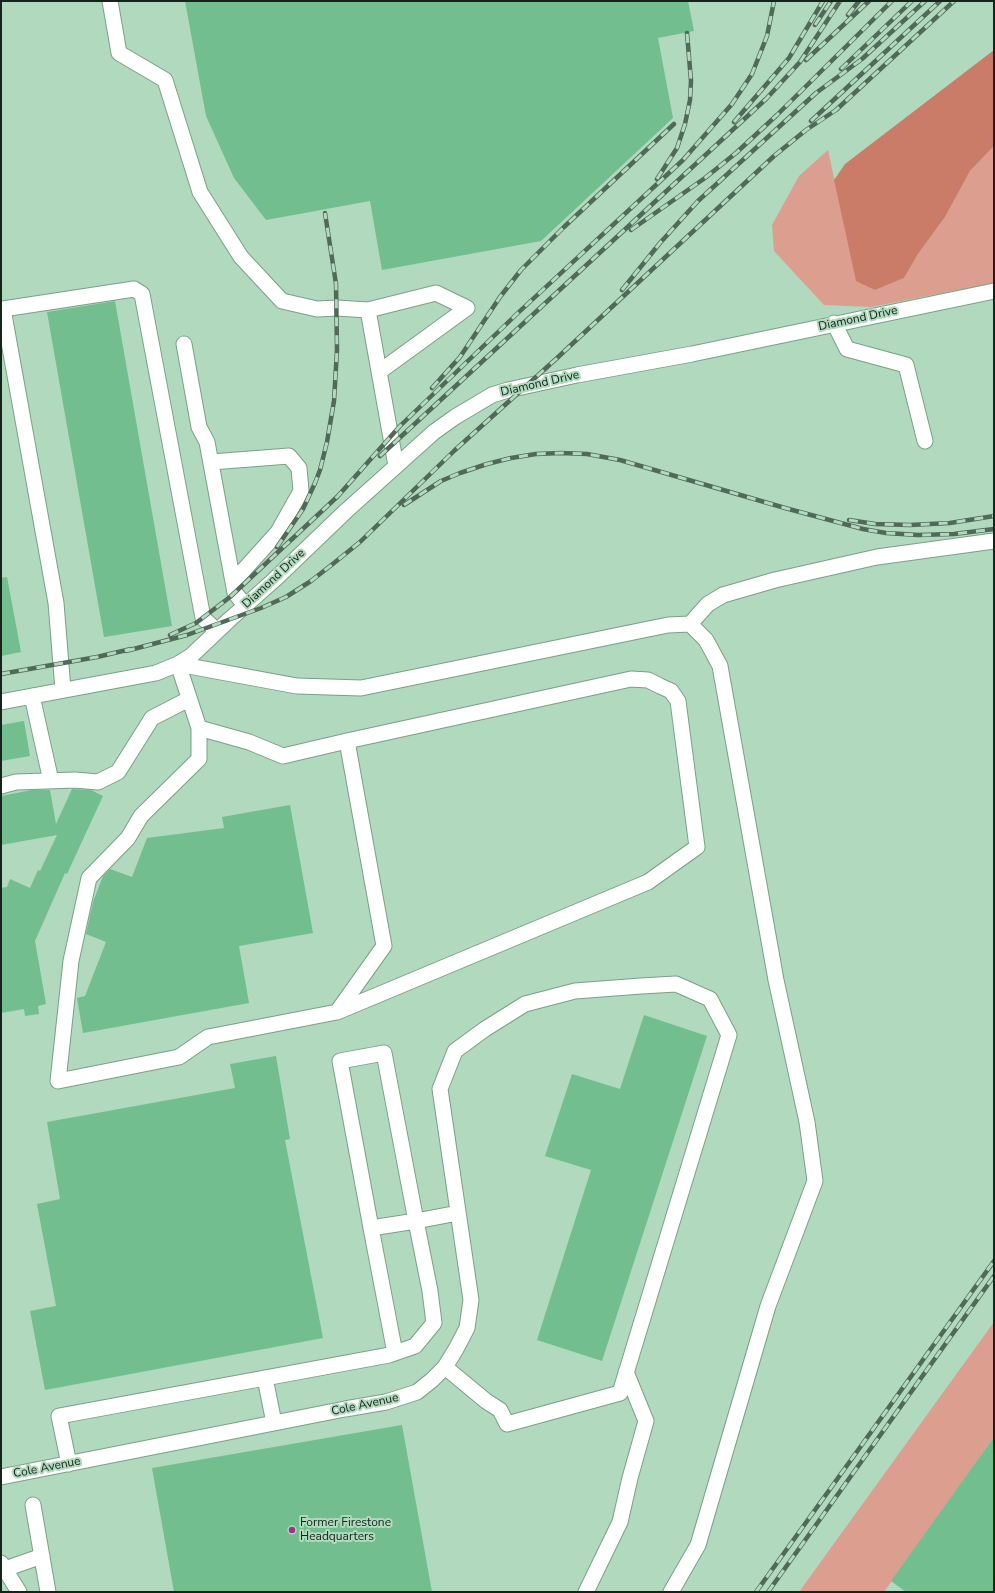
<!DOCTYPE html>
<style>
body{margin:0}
#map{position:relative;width:995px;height:1593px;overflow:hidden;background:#b0d9bd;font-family:"Nunito Sans",sans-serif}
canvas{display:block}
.frame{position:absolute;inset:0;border:2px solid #14241a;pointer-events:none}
</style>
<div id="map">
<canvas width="995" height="1593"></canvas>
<div class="frame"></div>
</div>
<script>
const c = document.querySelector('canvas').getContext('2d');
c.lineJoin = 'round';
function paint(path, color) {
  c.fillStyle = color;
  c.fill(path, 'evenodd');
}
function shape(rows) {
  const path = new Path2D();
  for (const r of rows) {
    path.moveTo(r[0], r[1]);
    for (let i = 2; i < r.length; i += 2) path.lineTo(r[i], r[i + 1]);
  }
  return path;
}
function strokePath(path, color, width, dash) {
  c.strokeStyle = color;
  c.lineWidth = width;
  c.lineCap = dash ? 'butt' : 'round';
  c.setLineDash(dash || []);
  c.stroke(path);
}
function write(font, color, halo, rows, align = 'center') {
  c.font = font + ' "Nunito Sans",sans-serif';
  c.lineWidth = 4;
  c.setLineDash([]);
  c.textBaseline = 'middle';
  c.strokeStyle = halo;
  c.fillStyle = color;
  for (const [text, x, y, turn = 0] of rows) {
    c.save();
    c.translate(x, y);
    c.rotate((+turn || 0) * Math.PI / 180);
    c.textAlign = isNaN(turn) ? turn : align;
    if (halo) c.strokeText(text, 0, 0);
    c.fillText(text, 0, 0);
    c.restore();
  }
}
const green = shape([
 [994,146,994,283,871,307,824,305,774,251,772,225,799,176,828,150,856,280,875,290,904,278,918,254,945,217,970,171],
 [994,1322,994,1437,884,1592,799,1592]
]);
const forest = shape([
 [994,50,994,146,970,171,945,217,918,254,904,278,875,290,856,281,834,180,845,164]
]);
const building = shape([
 [185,1,688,1,694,31,658,38,673,118,541,241,382,270,370,201,266,220,234,178,206,116],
 [115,301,172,626,104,637,47,312],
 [7,577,21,652,1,656,1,578],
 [24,721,30,756,1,761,1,725],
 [72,789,91,790,103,796,67,874,65,873,35,941,46,1004,38,1006,39,1014,25,1016,24,1009,1,1013,1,888,7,887,10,879,30,888,38,870,40,871,57,835,1,845,1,796,32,790,50,790,56,824],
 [290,805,313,933,239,946,249,1003,83,1033,77,998,85,996,106,942,86,934,93,902,103,876,110,869,132,877,147,838,224,828,222,817],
 [644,1015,707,1036,602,1361,537,1340,591,1170,545,1156,572,1074,620,1089],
 [276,1056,290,1139,285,1140,323,1338,45,1390,30,1311,56,1306,37,1204,60,1199,47,1122,235,1088,230,1064],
 [402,1425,432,1592,174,1592,152,1468],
 [994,1437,994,1592,906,1592,891,1581]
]);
const minor = shape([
 [110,1,119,53,165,80,200,192,241,257,282,301,317,309,337,308,368,310,396,466],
 [1,309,3,309,56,603,63,690],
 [3,309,134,289,142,294,203,618,217,631],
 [368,310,436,293,467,308,379,372],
 [834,323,847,349,906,365,925,441],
 [184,344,199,427,207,442,235,593,245,605],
 [211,462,289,456,299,468,301,491,278,532,233,582],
 [690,624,708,604,723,595,775,580,877,557,994,541],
 [631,679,648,680,660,686,671,691,678,701,697,847,648,882,337,1012,208,1037,179,1057,58,1081,71,961,89,878,128,838,141,816,199,759,199,728,249,742,283,756,347,741,631,679],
 [32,696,51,781],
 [1,702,156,673,178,664,191,656,229,620,273,581,346,511,434,432,455,417,492,395,508,390,577,375,692,354,994,291],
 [199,728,178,664,297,686,361,688,668,625,690,624,706,640,720,666,776,980,807,1122,815,1181,768,1306,698,1545,671,1592],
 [1,786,16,782,75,780,98,782,118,772,152,718,189,699],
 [337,1012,384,946,347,741],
 [371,1228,340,1061,384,1053,416,1221,371,1228,395,1353],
 [265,1378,274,1423],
 [69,1464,59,1416,389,1355,415,1346,434,1323,430,1291,416,1221,458,1213],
 [1,1477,345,1409,386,1402,417,1392,432,1380,445,1367,456,1349,467,1328,471,1300,440,1089,455,1051,485,1029,525,1004,575,991,641,986,676,984,710,999,729,1035,620,1393,507,1424,500,1410,486,1401,445,1367],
 [33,1505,48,1592],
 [1,1563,19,1592],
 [5,1569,42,1556],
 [586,1592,620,1522,630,1478,646,1421,626,1372]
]);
const rail = shape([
 [848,15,859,1],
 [815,25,831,1],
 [806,60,869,1],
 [841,69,912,1],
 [811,121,940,1],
 [734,122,789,58,823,1],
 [657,179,677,148,685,124,690,100,691,81,687,33],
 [631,230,705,178,736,153,777,115,892,1],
 [622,290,660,243,698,201,816,93,862,59,925,1],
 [432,388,460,357,500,297,521,270,564,227,674,124],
 [380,456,766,99,800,62,840,1],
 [404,505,441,481,460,473,487,464,511,458,536,454,561,453,587,454,620,460,785,508,863,529,886,533,918,535,954,534,994,529],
 [849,520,875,524,910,525,950,523,994,516],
 [277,547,303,509,315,483,320,470,327,442,334,401,337,350,336,284,325,213],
 [170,635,196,623,230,597,338,496,400,426,520,311,683,160,732,104,752,74,767,36,774,1],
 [126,651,187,635,261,608,286,597,311,581,334,563,360,542,455,450,556,359,774,156,806,130,836,110,954,1],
 [1,674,97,657,131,649],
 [756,1592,994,1261],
 [768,1592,994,1276]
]);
const markers = [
 [292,1530,4,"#a0308e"]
];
const streetNames = [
 ["Diamond Drive",858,319,-12],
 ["Diamond Drive",540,384,-13],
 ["Diamond Drive",274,579,-43],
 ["Cole Avenue",365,1405,-12],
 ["Cole Avenue",47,1468,-11]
];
const poiNames = [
 ["Former Firestone",300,1523],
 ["Headquarters",300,1537]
];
paint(green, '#dc9e8e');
paint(forest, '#cb7c68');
paint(building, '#72be8e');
strokePath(minor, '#7aa187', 17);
strokePath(minor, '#fff', 15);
strokePath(rail, '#506958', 4.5);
strokePath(rail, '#b0d9bd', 3, [9]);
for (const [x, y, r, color] of markers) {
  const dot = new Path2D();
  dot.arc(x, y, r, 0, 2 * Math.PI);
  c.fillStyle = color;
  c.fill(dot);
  strokePath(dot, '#b0d9bd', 1.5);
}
write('12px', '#14241a', '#b0d9bd', streetNames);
write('12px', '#14241a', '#b0d9bd', poiNames, 'left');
</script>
